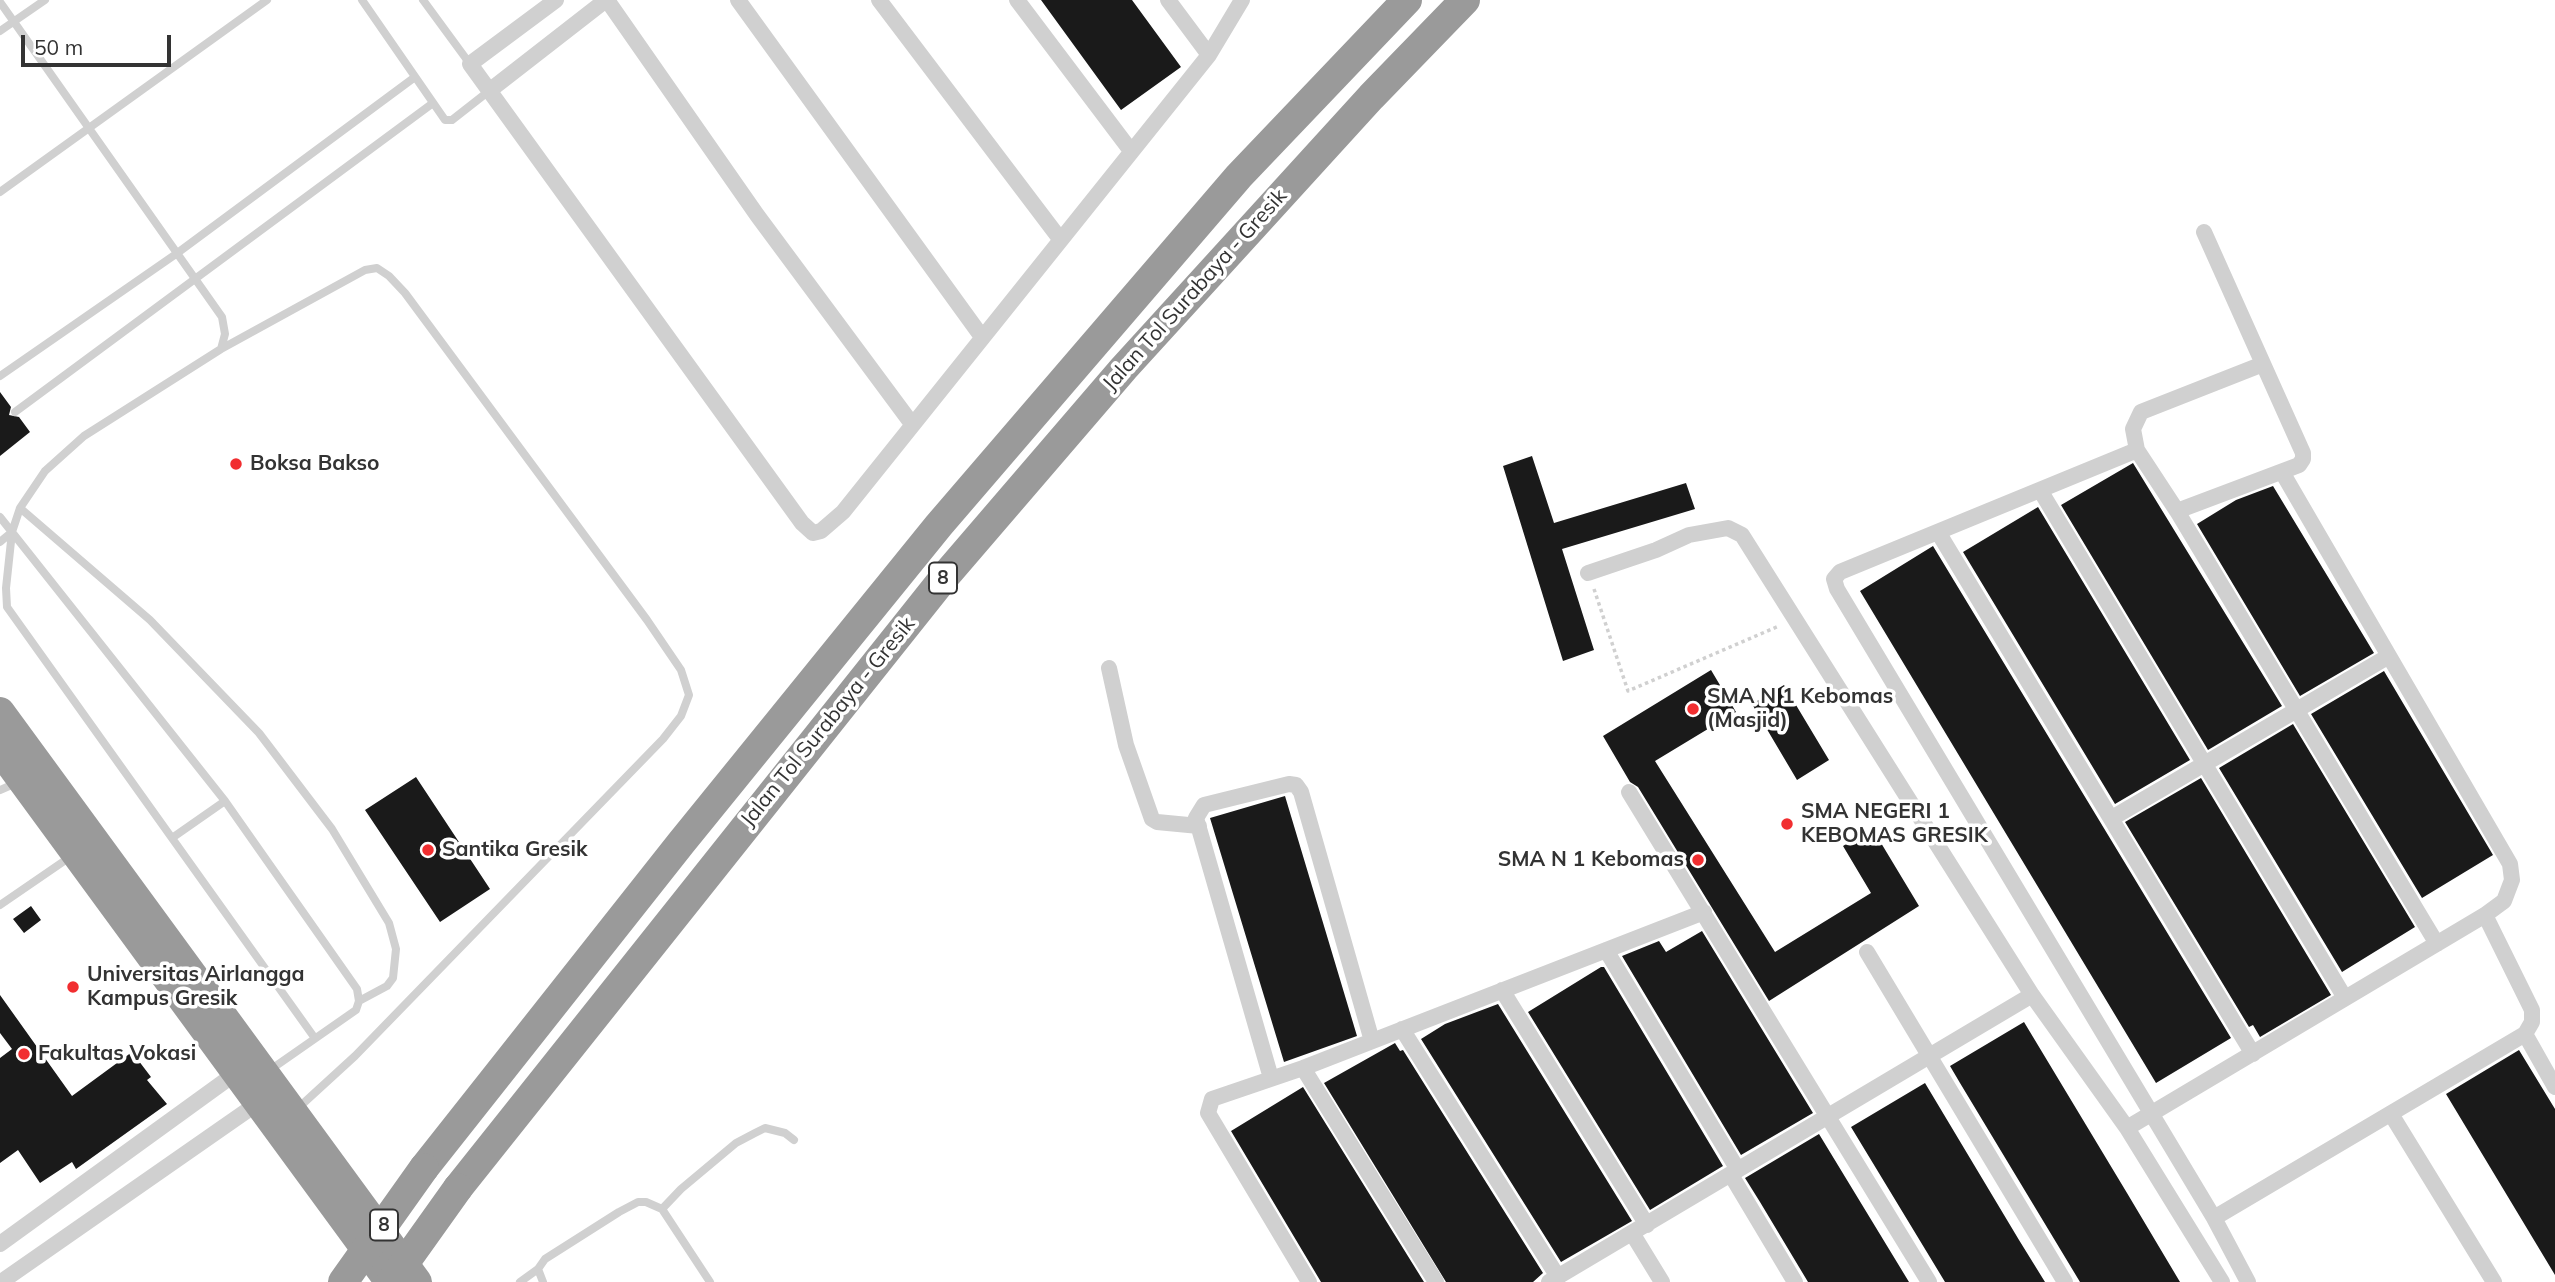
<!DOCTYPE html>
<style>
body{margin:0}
#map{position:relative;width:2555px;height:1282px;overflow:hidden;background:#fff;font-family:Mulish,sans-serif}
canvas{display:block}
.scale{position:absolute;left:21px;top:35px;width:150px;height:32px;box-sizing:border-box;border:4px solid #333;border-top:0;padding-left:9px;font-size:21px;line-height:24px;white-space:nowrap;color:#333;-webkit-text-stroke:5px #fff;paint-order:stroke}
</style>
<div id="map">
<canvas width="2555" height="1282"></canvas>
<div class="scale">50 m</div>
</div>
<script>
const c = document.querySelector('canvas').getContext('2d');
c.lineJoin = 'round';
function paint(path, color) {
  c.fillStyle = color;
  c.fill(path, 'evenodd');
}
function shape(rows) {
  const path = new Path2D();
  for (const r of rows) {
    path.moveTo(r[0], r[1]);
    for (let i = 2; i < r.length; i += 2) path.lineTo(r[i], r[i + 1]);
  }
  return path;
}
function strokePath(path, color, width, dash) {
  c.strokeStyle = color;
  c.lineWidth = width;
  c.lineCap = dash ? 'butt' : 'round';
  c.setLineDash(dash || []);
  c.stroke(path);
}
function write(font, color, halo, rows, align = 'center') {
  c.font = font + ' Mulish,sans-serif';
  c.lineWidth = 7;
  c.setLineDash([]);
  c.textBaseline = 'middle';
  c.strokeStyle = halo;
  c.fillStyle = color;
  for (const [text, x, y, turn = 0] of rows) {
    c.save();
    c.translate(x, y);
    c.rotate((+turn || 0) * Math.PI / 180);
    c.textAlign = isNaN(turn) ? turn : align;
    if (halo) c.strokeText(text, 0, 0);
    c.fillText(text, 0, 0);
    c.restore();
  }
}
const building = shape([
 [1041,0,1132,0,1181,67,1121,110],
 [0,392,11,407,9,415,19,417,30,432,0,456],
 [1532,456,1554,523,1686,483,1695,509,1562,549,1594,650,1563,661,1503,466],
 [2133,463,2282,706,2208,750,2061,505],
 [2273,486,2374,653,2300,696,2197,524,2236,500],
 [2038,507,2190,760,2115,804,1963,552],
 [1933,546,2231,1038,2156,1083,1860,591],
 [1711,670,1736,712,1655,761,1775,952,1871,893,1843,846,1872,828,1919,906,1769,1001,1638,787,1630,782,1603,736],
 [2384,671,2493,855,2422,898,2311,714],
 [1784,685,1829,760,1797,780,1752,704],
 [2293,724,2415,927,2342,972,2219,768],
 [416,777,490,889,440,922,365,810],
 [2201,778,2331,995,2260,1037,2253,1025,2249,1027,2125,822],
 [1285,796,1357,1036,1284,1062,1210,818],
 [31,906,41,920,24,933,13,919],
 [1702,931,1813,1113,1741,1155,1622,956,1659,941,1666,952],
 [1601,967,1604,967,1723,1166,1650,1210,1528,1012],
 [0,995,72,1096,132,1052,151,1077,147,1080,167,1104,76,1169,72,1162,40,1183,18,1150,0,1163,0,1058,12,1049,0,1033],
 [1498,1004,1632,1221,1561,1262,1421,1039,1445,1024],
 [2024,1022,2127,1193,2180,1282,2080,1282,1960,1083,1950,1066],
 [1395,1043,1400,1051,1403,1050,1543,1273,1533,1282,1446,1282,1324,1083],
 [2519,1050,2555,1109,2555,1275,2446,1094],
 [1925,1083,2019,1240,2045,1282,1945,1282,1851,1127],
 [1303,1087,1424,1282,1321,1282,1231,1131],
 [1819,1134,1850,1185,1909,1282,1808,1282,1760,1202,1745,1178]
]);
const path = shape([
 [1594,589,1628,691,1779,626]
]);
const lane = shape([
 [362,0,445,120,452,120,489,91],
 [423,0,470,64],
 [0,2,222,317,225,334,221,349,84,436,45,471,20,508,12,532,6,588,7,607,314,1037],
 [0,31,45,0],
 [0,192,267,0],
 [221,349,365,270,377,268,389,276,405,293,647,620,681,670,689,695,681,716,663,739,355,1056,296,1110],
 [0,376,176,254,415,77],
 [15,412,433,103],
 [20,508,150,620,259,733,332,829,389,923,396,949,393,978,387,986,359,1001],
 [0,517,225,801,357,989,359,1001,356,1010,270,1070],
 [0,542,12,532],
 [0,790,16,783],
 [172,838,225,801],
 [0,905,70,857],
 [662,1209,681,1189,736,1143,755,1133,765,1128,785,1133,794,1140],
 [520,1282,538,1269],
 [543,1282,538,1269,545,1259,619,1212,638,1202,646,1202,662,1209,710,1282]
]);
const street = shape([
 [556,0,470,64,802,523,813,533,821,531,843,512,1209,55,1242,0],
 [607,0,757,215,912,424],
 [738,0,982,337],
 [879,0,1060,239],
 [1017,0,1131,151],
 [1168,0,1209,55],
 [489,91,606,0],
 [2263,364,2141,412,2133,429,2137,450,2177,511,2437,944],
 [2137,450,1840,572,1834,579,1837,589,2214,1218,2248,1282],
 [2040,490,2345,998],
 [2177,511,2299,465,2303,459,2303,453,2204,232],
 [1938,532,2253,1054],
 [1588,573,1656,550,1689,535,1728,528,1742,535,2032,995,2127,1128,2222,1282],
 [1109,668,1126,745,1152,819,1157,822,1199,826],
 [1629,792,1929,1282],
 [2112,818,2389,656],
 [1606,950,1738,1170],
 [1867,952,2065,1282],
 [1502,990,1647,1225],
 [1402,1029,1558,1277],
 [2525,1034,2555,1087],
 [1303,1068,1436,1282],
 [1271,1078,1196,818,1204,805,1289,784,1296,785,1301,792,1372,1041],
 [2391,1114,2494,1282],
 [2127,1128,2485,915,2504,901,2512,880,2510,864,2282,472],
 [1731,1175,1795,1282],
 [2214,1218,2525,1034,2532,1022,2532,1010,2485,915],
 [1632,1233,1662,1282],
 [0,1244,236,1073],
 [1,1282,258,1103],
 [1309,1282,1208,1113,1212,1099,1303,1068,1704,912],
 [1549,1282,2032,995]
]);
const highway = shape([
 [0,712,417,1282],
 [0,750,390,1282],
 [424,1168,681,843,939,525,1239,176,1407,0],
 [458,1188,947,574,1124,368,1371,97,1465,0]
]);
const highwayBridge = shape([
 [343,1282,424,1168],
 [391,1282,458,1188]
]);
const markers = [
 [236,464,7,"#f12e30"],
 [1693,709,7,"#f12e30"],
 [1787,824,7,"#f12e30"],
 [428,850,7,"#f12e30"],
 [1698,860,7,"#f12e30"],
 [73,987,7,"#f12e30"],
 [24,1054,7,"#f12e30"]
];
const shields = [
 [943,578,28],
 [384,1225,28]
];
const shieldNames = [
 ["8",943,578],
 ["8",384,1225]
];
const streetNames = [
 ["Jalan Tol Surabaya - Gresik",1195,290,-48],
 ["Jalan Tol Surabaya - Gresik",828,722,-51]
];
const poiNames = [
 ["Boksa Bakso",250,464],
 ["SMA N 1 Kebomas",1707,697],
 ["(Masjid)",1707,721],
 ["SMA NEGERI 1",1801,812],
 ["KEBOMAS GRESIK",1801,836],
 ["Santika Gresik",442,850],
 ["SMA N 1 Kebomas",1684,860,"right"],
 ["Universitas Airlangga",87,975],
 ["Kampus Gresik",87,999],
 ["Fakultas Vokasi",38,1054]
];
paint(building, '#1a1a1a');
strokePath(path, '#d0d0d0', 3.5, [3.5, 3.5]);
strokePath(lane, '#d0d0d0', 8);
strokePath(street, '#d0d0d0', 16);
strokePath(highway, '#9a9a9a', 30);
strokePath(highwayBridge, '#9a9a9a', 30);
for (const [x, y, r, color] of markers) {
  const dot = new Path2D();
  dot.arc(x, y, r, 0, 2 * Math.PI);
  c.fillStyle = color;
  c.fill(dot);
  strokePath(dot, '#fff', 2.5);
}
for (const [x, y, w] of shields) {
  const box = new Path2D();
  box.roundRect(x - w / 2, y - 15.5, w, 31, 5);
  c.fillStyle = '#fff';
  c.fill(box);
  strokePath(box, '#333', 2);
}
write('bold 19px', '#333', null, shieldNames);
write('21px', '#333', '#fff', streetNames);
write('bold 21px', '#333', '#fff', poiNames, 'left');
</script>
